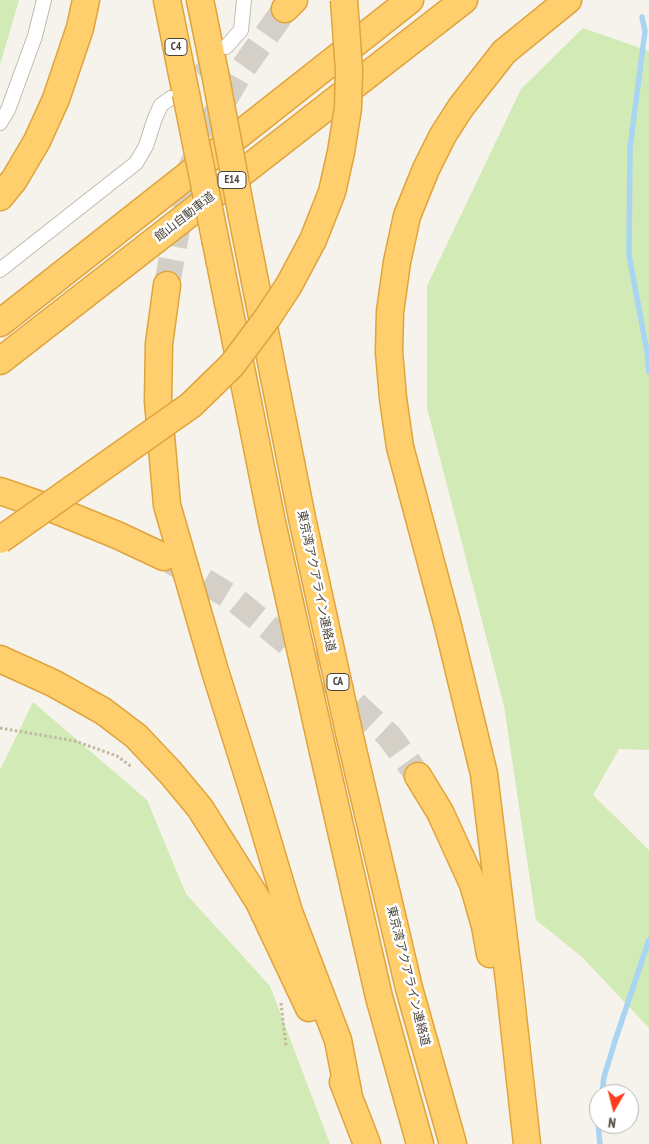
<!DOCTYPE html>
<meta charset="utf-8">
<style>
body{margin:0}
#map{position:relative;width:649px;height:1144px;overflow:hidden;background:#f6f3ec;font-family:"PT Sans Narrow",sans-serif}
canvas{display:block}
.north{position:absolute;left:589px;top:1084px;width:50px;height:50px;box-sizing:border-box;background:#fff;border:1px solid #b7b4b0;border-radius:50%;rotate:188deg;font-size:14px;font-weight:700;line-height:20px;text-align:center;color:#4b4439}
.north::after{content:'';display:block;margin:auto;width:18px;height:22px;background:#fc3f1d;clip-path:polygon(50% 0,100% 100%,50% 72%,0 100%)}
</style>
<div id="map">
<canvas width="649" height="1144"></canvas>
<div class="north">N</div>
</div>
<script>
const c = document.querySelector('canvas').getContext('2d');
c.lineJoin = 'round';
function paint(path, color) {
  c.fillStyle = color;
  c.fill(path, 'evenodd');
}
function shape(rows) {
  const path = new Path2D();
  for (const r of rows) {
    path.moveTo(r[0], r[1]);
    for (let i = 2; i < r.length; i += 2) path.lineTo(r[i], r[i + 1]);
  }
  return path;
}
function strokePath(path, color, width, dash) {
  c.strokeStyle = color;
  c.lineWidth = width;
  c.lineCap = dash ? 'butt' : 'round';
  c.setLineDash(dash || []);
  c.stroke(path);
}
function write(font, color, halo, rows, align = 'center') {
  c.font = font + ' "PT Sans Narrow","Noto Sans JP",sans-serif';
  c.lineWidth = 5;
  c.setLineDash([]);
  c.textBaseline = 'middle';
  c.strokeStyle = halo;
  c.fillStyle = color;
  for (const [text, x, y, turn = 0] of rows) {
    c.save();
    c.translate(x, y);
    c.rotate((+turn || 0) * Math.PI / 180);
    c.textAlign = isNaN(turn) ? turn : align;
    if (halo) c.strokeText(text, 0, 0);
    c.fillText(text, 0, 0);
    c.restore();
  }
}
const green = shape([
 [0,0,19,0,0,65],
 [583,28,649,51,649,750,619,749,593,795,649,850,649,1028,582,957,536,920,504,706,427,408,427,286,521,89],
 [33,702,147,800,186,894,270,986,330,1144,0,1144,0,770]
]);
const stream = shape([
 [642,17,645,31,630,148,629,255,647,352,649,372],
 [602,1094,604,1077,615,1041,649,940],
 [599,1115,598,1123,600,1144]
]);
const minorTunnel = shape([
 [182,87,214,58]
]);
const motorwayTunnel = shape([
 [167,285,177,229,190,170,213,119,241,71,285,9],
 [171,561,234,599,294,648,356,705,390,737,418,776]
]);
const path = shape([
 [0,728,75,741,117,756,132,767],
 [281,1003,286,1046]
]);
const minor = shape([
 [226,47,241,30,244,0],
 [0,123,8,110,35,36,44,0],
 [0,270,136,163,146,146,155,118,161,105,171,98]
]);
const motorway = shape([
 [167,0,186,94],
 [200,0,215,73],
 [285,9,294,0],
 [0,197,14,180,37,141,56,99,80,28,86,0],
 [242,216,302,518,350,737,409,988,453,1144],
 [216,243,272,522,321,743,379,997,420,1144],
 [167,285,159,344,158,401,167,505,215,671,254,795,289,912,338,1040,349,1097],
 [0,323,410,0],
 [0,361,464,0],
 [0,491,58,511,117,535,164,557],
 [0,659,53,683,103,711,136,736,170,772,200,808,259,902,309,1008],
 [418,776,440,812,473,884,485,926,490,954],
 [343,1082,367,1144],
 [527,1144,510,989,484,774,448,626,400,447,393,398,389,352,390,312,397,262,407,216,426,169,443,135,461,107,504,52,568,0]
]);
const motorwayBridge = shape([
 [215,73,242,216],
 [186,94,216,243],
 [0,540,191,405,232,365,268,317,289,285,313,240,332,192,341,152,348,108,349,70,344,0]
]);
const shields = [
 [176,47,22],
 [232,180,28],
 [338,682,22]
];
const shieldNames = [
 ["C4",176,47],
 ["E14",232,180],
 ["CA",338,682]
];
const streetNames = [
 ["館山自動車道",185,217,-38],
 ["東京湾アクアライン連絡道",316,581,78],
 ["東京湾アクアライン連絡道",408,976,76]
];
paint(green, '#d2eab5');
strokePath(stream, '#a9d4f2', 5.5);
strokePath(minorTunnel, '#d4d0c8', 14, [14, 7]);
strokePath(motorwayTunnel, '#d4d0c8', 26, [26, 13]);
strokePath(minor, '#c2bbae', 16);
strokePath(motorway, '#e0a43c', 29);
strokePath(path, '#c4b79f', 3, [2.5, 2.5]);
strokePath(minor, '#fff', 14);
strokePath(motorway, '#ffcf6e', 26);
strokePath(motorwayBridge, '#e0a43c', 29, []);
strokePath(motorwayBridge, '#ffcf6e', 26);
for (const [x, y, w] of shields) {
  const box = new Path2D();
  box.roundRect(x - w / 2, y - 8.5, w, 17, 4);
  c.fillStyle = '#fff';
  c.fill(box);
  strokePath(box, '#4b4439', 1);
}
write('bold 11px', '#4b4439', null, shieldNames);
write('12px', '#4b4439', '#fff', streetNames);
</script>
